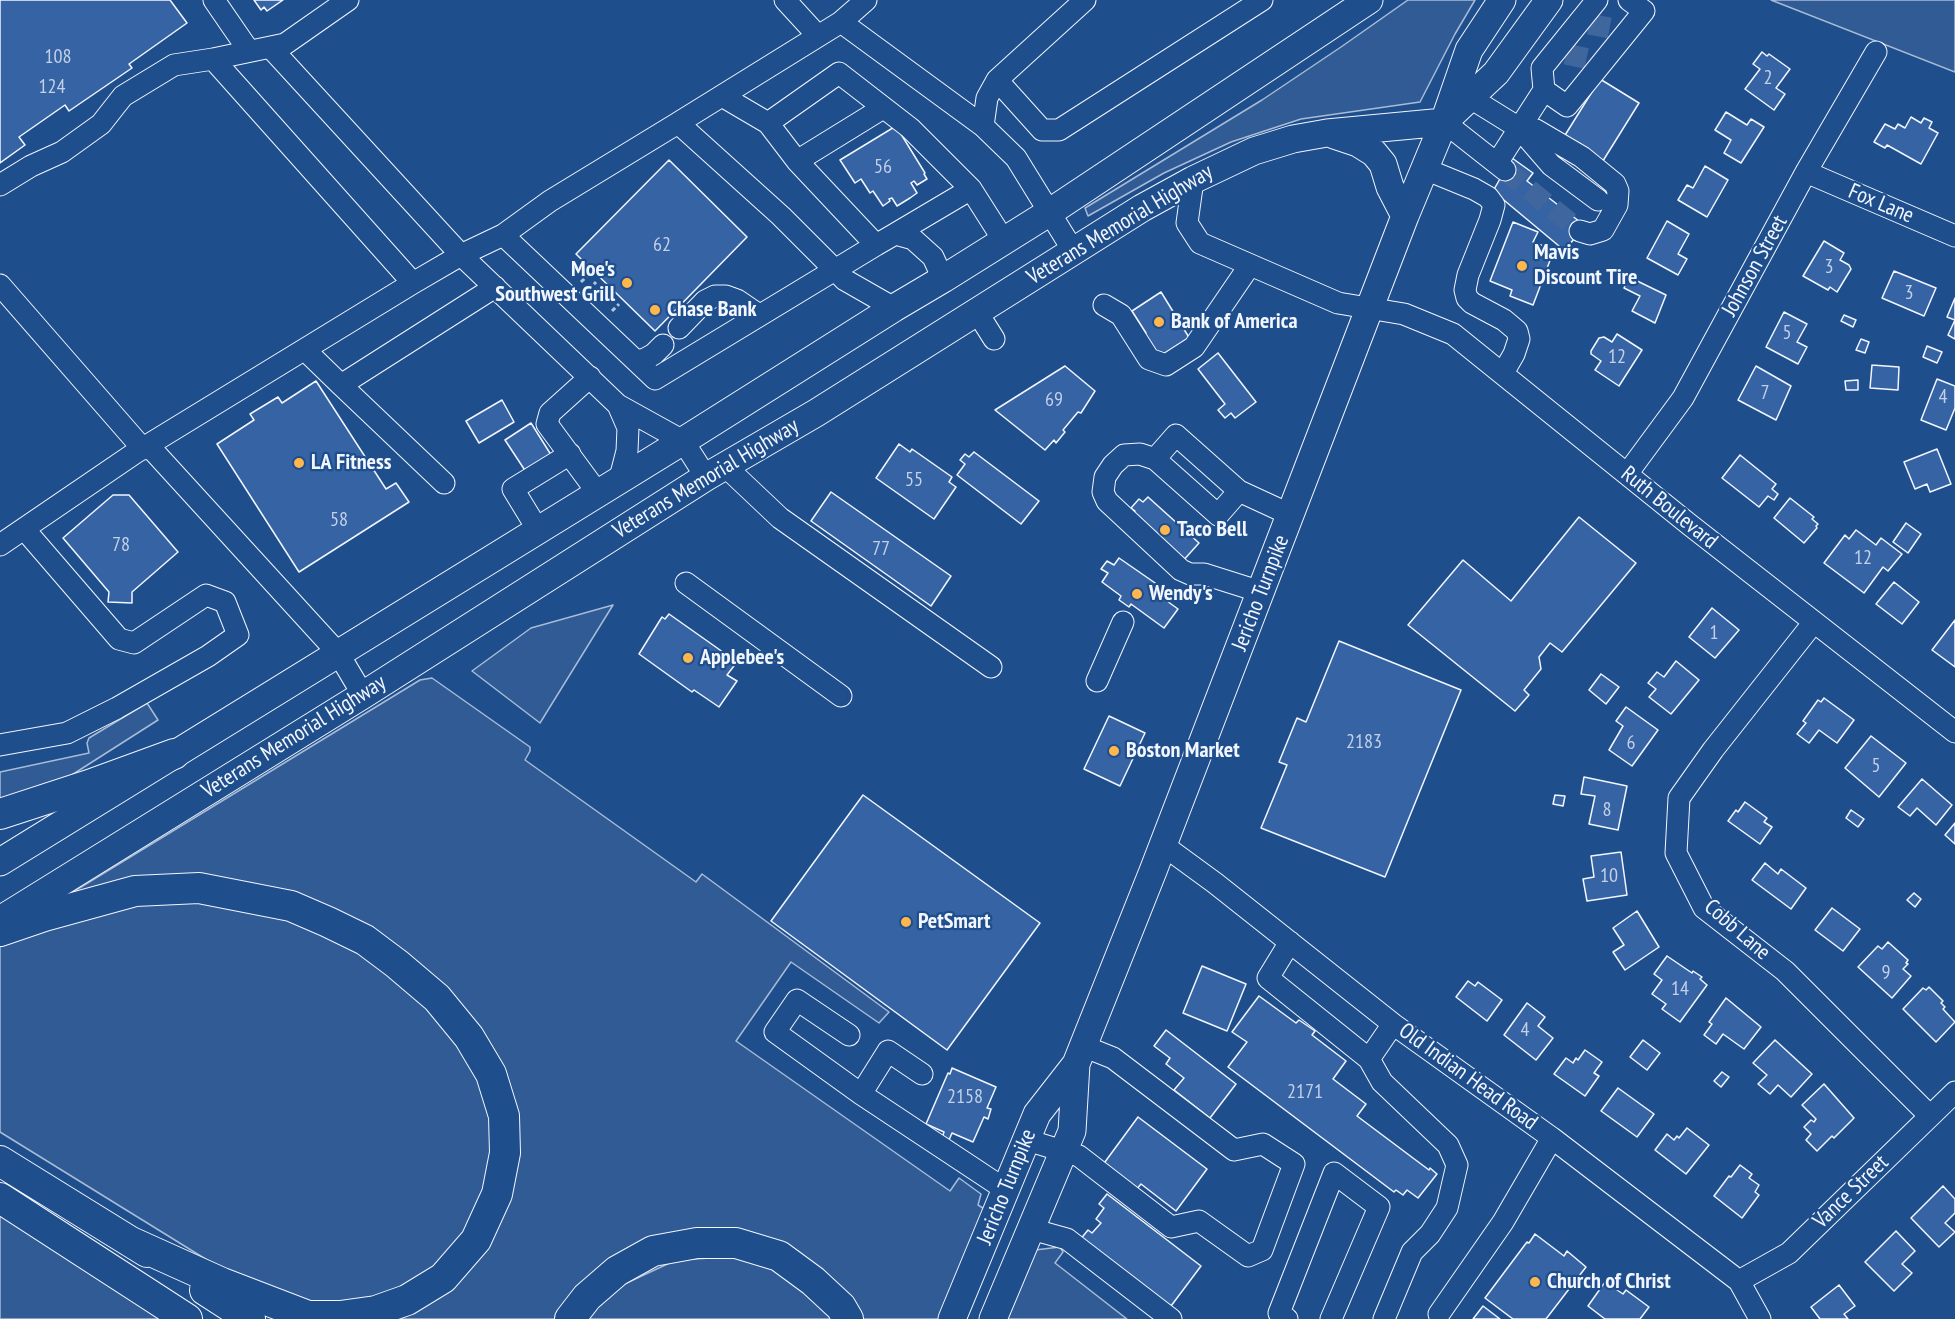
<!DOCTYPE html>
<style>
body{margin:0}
canvas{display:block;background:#1f4e8c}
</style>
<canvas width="1955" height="1319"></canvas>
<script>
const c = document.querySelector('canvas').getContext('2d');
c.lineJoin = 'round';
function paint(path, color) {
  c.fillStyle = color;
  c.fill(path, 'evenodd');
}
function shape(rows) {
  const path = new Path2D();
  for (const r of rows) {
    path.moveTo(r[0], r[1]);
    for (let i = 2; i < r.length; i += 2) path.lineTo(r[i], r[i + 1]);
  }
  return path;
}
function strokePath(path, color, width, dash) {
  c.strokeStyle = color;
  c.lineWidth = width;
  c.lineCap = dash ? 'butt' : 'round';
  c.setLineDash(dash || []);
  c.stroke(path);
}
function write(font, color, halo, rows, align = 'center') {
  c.font = font + ' "PT Sans Narrow",sans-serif';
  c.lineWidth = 4.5;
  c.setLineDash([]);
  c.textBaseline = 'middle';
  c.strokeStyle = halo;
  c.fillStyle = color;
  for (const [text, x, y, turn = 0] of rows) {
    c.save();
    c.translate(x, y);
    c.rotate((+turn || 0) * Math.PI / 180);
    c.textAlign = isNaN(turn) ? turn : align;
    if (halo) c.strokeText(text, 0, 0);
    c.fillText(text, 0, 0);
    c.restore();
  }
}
const built = shape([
 [1408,0,1475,0,1455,34,1420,102,1301,119,1231,142,1164,173,1088,216,1085,208,1262,100,1341,47,1408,0],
 [1771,0,1955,0,1955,72,1771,0],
 [613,605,540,723,472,671,531,628,613,605],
 [432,678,530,747,530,751,525,760,696,882,702,874,889,1012,879,1023,791,962,736,1041,950,1191,959,1178,981,1194,978,1205,986,1210,940,1319,858,1319,806,1263,662,1237,562,1319,371,1319,419,1303,512,1183,477,1034,284,894,68,895,420,680,432,678],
 [147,703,158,720,67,778,0,801,0,772,89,753,87,743,89,738,147,703],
 [184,896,271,909,340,939,405,983,459,1041,490,1097,495,1147,487,1201,462,1243,424,1281,371,1305,309,1307,246,1284,0,1132,0,944,85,915,184,896],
 [0,1211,166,1319,0,1319,0,1211],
 [1060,1247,1063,1252,1055,1263,1127,1319,999,1319,1035,1250,1060,1247],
 [746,1256,800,1280,836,1319,587,1319,601,1295,676,1260,746,1256]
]);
const building = shape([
 [0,0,170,0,187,23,129,64,132,68,69,111,65,105,19,137,25,145,0,163,0,0],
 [254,0,283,0,267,11,264,7,261,10,254,0],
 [1762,52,1767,56,1769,54,1790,69,1776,88,1785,94,1774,110,1745,89,1760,69,1753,64,1762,52],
 [1600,79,1639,103,1601,164,1562,140,1600,79],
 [1726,112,1747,125,1751,119,1764,127,1741,163,1724,153,1731,140,1715,130,1726,112],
 [1911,117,1921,123,1924,118,1932,122,1929,128,1938,133,1921,164,1887,145,1885,148,1874,142,1885,124,1895,129,1898,124,1905,128,1911,117],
 [896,126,925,173,924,174,927,179,917,185,914,181,911,183,917,193,910,198,897,206,892,198,889,199,890,201,883,206,873,191,870,193,861,179,855,183,840,160,896,126],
 [1512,158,1533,173,1527,181,1584,225,1565,251,1493,191,1512,158],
 [669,160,747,237,655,331,576,254,669,160],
 [1705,166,1728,180,1707,217,1678,200,1687,185,1693,188,1705,166],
 [1667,221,1689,234,1678,254,1687,259,1678,275,1647,258,1667,221],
 [1513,222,1538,232,1533,242,1554,250,1533,305,1510,296,1512,290,1490,281,1513,222],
 [1824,241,1844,253,1840,260,1849,265,1851,269,1837,292,1830,287,1828,290,1803,276,1824,241],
 [1894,271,1936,288,1924,316,1882,298,1894,271],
 [1629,277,1666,295,1655,323,1632,311,1640,296,1624,288,1629,277],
 [1161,292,1190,339,1160,358,1139,337,1146,333,1132,311,1161,292],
 [1955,298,1955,339,1948,335,1955,320,1947,317,1955,298],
 [1784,312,1807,324,1797,342,1807,347,1798,364,1766,347,1784,312],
 [1844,315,1856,320,1853,327,1841,321,1844,315],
 [1617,334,1642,350,1619,386,1595,370,1601,361,1591,354,1591,351,1599,338,1604,337,1612,342,1617,334],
 [1861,339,1869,342,1865,353,1856,350,1861,339],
 [1927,346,1942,352,1937,363,1923,357,1927,346],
 [1218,353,1256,402,1235,418,1231,413,1225,418,1218,410,1225,404,1198,369,1218,353],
 [1872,365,1899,367,1898,390,1870,388,1872,365],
 [1065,366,1095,391,1081,413,1078,412,1063,430,1065,432,1056,443,1054,440,1045,450,995,410,1065,366],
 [1756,366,1791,386,1776,420,1738,400,1756,366],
 [1937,379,1955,386,1955,408,1946,430,1921,420,1937,379],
 [1858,380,1858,390,1846,390,1845,381,1858,380],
 [316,381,386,489,396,483,409,502,299,572,217,444,254,420,250,414,278,397,282,403,316,381],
 [502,400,514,422,479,443,466,421,502,400],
 [531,423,553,458,528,475,505,440,531,423],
 [899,444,910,452,912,449,952,477,949,482,956,487,934,519,876,478,899,444],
 [1937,449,1951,484,1930,492,1927,484,1915,489,1904,462,1937,449],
 [974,452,1039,501,1021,524,957,475,965,464,960,460,965,454,969,457,974,452],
 [1740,455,1776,484,1772,489,1778,494,1774,500,1768,496,1759,507,1722,478,1740,455],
 [831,492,951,576,931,606,811,521,831,492],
 [113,495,129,495,178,552,132,592,132,603,108,602,109,592,63,538,113,495],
 [1148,497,1199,543,1181,563,1130,517,1135,511,1131,508,1139,499,1143,502,1148,497],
 [1790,498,1814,517,1812,519,1818,524,1816,526,1817,528,1804,543,1774,518,1790,498],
 [1579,517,1636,563,1562,652,1550,643,1539,657,1541,669,1524,690,1529,695,1515,711,1408,625,1463,560,1511,601,1579,517],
 [1906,523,1921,534,1908,553,1893,542,1906,523],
 [1856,530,1876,545,1881,538,1902,554,1888,571,1883,567,1864,593,1824,563,1845,535,1849,539,1856,530],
 [1119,558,1158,585,1153,591,1178,609,1164,628,1131,604,1129,607,1119,600,1121,596,1102,582,1108,573,1101,569,1107,561,1114,565,1119,558],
 [1894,582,1919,602,1902,624,1876,604,1894,582],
 [1712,608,1739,630,1715,658,1689,637,1712,608],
 [669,614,737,662,727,675,737,681,719,707,694,690,692,692,639,654,662,617,665,619,669,614],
 [1955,620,1955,667,1932,650,1955,620],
 [1339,641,1461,690,1385,877,1261,828,1287,765,1279,762,1297,718,1306,722,1339,641],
 [1676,661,1699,680,1671,714,1649,697,1656,689,1648,683,1657,672,1664,677,1676,661],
 [1601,674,1619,687,1606,704,1589,690,1601,674],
 [1824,698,1854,720,1837,743,1819,730,1809,743,1797,734,1806,723,1803,721,1818,700,1821,702,1824,698],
 [1626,707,1658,730,1632,766,1609,750,1623,726,1616,721,1626,707],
 [1109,716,1145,733,1120,786,1084,769,1109,716],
 [1871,736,1906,763,1879,797,1845,768,1871,736],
 [1584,777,1627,786,1618,830,1589,824,1595,796,1581,794,1584,777],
 [1922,779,1952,805,1936,825,1917,808,1910,816,1898,807,1922,779],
 [863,795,1040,923,947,1050,771,921,863,795],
 [1555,795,1565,796,1563,806,1553,804,1555,795],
 [1745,802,1767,818,1764,822,1772,827,1760,844,1728,821,1736,810,1738,812,1745,802],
 [1851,810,1864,819,1858,827,1846,818,1851,810],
 [1955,823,1955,844,1945,835,1955,823],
 [1621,852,1627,895,1587,901,1583,879,1594,877,1591,856,1621,852],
 [1765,863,1778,874,1781,869,1806,888,1791,909,1752,880,1765,863],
 [1914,893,1921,899,1915,907,1907,900,1914,893],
 [1832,908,1860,929,1843,951,1815,930,1832,908],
 [1637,911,1659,947,1625,970,1613,952,1624,945,1613,928,1637,911],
 [1888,942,1908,960,1906,963,1908,964,1903,969,1911,976,1892,998,1858,967,1878,946,1882,949,1888,942],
 [1667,956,1692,973,1693,971,1702,977,1700,979,1707,985,1680,1022,1662,1009,1666,1004,1652,994,1662,980,1654,974,1667,956],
 [1202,966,1246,984,1227,1031,1183,1013,1202,966],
 [1468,981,1475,986,1478,982,1502,1000,1487,1021,1456,997,1468,981],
 [1929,987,1943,1001,1941,1003,1945,1007,1943,1009,1955,1022,1936,1042,1903,1009,1923,988,1926,990,1929,987],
 [1259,996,1296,1023,1299,1020,1315,1031,1312,1035,1346,1061,1333,1079,1366,1104,1357,1116,1429,1170,1430,1168,1437,1174,1418,1198,1407,1190,1403,1195,1396,1190,1394,1192,1228,1067,1247,1042,1232,1032,1259,996],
 [1726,998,1761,1027,1744,1049,1723,1034,1716,1044,1704,1035,1712,1024,1709,1022,1726,998],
 [1527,1003,1545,1017,1538,1026,1553,1038,1536,1060,1504,1035,1527,1003],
 [1166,1030,1236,1084,1210,1118,1174,1090,1184,1078,1166,1064,1170,1058,1154,1046,1166,1030],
 [1643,1040,1660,1053,1647,1070,1630,1057,1643,1040],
 [1775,1040,1812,1074,1791,1097,1778,1085,1770,1094,1758,1084,1767,1075,1753,1063,1775,1040],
 [1585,1050,1602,1062,1594,1073,1599,1076,1585,1096,1554,1074,1566,1058,1573,1063,1576,1058,1578,1060,1585,1050],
 [952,1068,996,1087,987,1108,991,1109,988,1119,984,1117,973,1142,952,1133,949,1140,942,1138,944,1132,926,1124,948,1073,950,1074,952,1068],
 [1722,1072,1729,1077,1721,1087,1714,1081,1722,1072],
 [1824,1084,1854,1118,1834,1138,1832,1136,1817,1151,1806,1140,1811,1134,1804,1127,1811,1120,1814,1122,1816,1119,1802,1105,1824,1084],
 [1618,1088,1654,1114,1637,1137,1601,1111,1618,1088],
 [1138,1117,1207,1169,1176,1211,1141,1184,1135,1191,1102,1166,1138,1117],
 [1687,1128,1709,1145,1686,1174,1655,1150,1667,1134,1674,1140,1677,1136,1679,1138,1687,1128],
 [1740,1165,1752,1174,1749,1178,1759,1185,1755,1192,1759,1195,1742,1218,1714,1196,1729,1176,1731,1177,1740,1165],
 [1943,1186,1955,1199,1955,1213,1945,1223,1955,1232,1939,1247,1911,1218,1943,1186],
 [1107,1194,1201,1266,1171,1306,1079,1241,1088,1230,1092,1233,1101,1223,1096,1219,1104,1208,1099,1204,1107,1194],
 [1896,1231,1915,1251,1902,1264,1912,1273,1894,1291,1865,1262,1896,1231],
 [1535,1234,1564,1256,1567,1251,1586,1267,1546,1319,1513,1319,1485,1298,1527,1242,1529,1243,1535,1234],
 [1605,1282,1623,1294,1626,1290,1649,1307,1640,1319,1605,1319,1588,1306,1605,1282],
 [1839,1285,1855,1306,1844,1314,1848,1319,1820,1319,1811,1307,1839,1285],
 [1483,1306,1500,1319,1473,1319,1483,1306]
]);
const minorTunnel = shape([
 [1589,24,1615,29],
 [1566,54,1593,60],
 [1505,170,1580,231]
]);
const path = shape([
 [581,282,588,275],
 [589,290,596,282],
 [612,311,619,304]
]);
const minor = shape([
 [214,0,249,51],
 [785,0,818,36],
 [866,0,841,22,678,123,781,216,845,280,894,308],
 [1597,0,1542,68,1544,90,1567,106,1644,11,1629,0],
 [841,22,983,126,1016,158,1074,252],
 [270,47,461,255,618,405,683,441,706,477],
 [213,59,413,283],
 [997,80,1042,130,1059,130,1262,0],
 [722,96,768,123],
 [1469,97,1519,128,1551,165,1598,200],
 [883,108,797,161,876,245,895,234,913,239,933,257,943,279],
 [1444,122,1505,170],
 [983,126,987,98,997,80,1085,0],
 [1519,128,1536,130,1582,157,1615,184,1618,191,1617,205,1603,230,1590,234,1580,231],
 [797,161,768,123,839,73,910,128,971,189,1004,241],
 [1497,163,1544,90],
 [1425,169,1474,189,1488,197,1494,205,1490,220,1468,275,1465,290,1467,298,1472,303,1504,320,1517,331,1519,339,1514,354,1503,373],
 [1806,172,1955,236],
 [1193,180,1187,223,1200,243,1338,303,1404,314,1453,334,1690,525,1955,732],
 [0,185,31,166,62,152,101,124,123,96,174,65,213,59,285,44,348,0],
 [895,234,971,189],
 [503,235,655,379,876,245],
 [0,285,143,449],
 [1104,305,1121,315,1149,359,1166,365,1194,347,1250,265],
 [977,312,994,339],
 [679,328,705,301,715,296,726,296,737,300,759,315],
 [305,350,341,385],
 [636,361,645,359,654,354,663,345],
 [590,377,550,413,547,424,597,492],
 [618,405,628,428,627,451,620,478],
 [148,445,338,653,363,695],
 [1155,459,1140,454,1124,455,1113,465,1105,477,1103,492,1107,501,1181,570,1190,574,1204,574,1261,592],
 [725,466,780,518,991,667],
 [1627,474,1683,398,1806,172,1876,52],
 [444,483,341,385,495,287],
 [1239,491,1218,515,1155,459,1176,435,1239,491,1291,515],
 [538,530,513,489,570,454],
 [0,545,135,453,413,283,461,255,503,235,550,201,678,123],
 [686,583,841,696],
 [1814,622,1713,750,1679,798,1676,853,1704,908,1785,971,1930,1116],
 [1097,681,1123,622],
 [0,745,67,733,117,708,208,656,238,635,225,602,206,595,134,643,119,639,25,530],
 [1163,845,1215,883,1393,1024,1552,1138,1739,1281,1760,1319],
 [1290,942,1268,978,1369,1059],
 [849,1035,797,1000,775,1032,861,1094],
 [922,1074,888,1051,861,1094,1006,1190],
 [1027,1140,1079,1156,1171,1227,1199,1221,1248,1256,1262,1250,1294,1164,1263,1144,1234,1150,1113,1058,1083,1046],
 [1031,1229,1067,1239,1171,1319],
 [1739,1281,1789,1253,1955,1092],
 [1439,1314,1503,1222,1552,1138],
 [1287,1319,1279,1313,1334,1173,1379,1207,1331,1319],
 [1384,1319,1412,1252,1430,1234,1447,1208,1457,1165,1448,1145,1382,1082,1369,1059,1393,1024]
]);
const major = shape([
 [1447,119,1496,73,1549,0],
 [1334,135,1358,143,1374,153,1383,164,1390,187,1405,216],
 [0,862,683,441,894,308,943,279,1050,212,1369,0],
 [0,920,363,695,706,477,816,413,1142,208,1193,180,1254,151,1293,139,1327,133,1444,122],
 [952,1319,1037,1114,1076,1064,1153,871,1405,216,1444,122,1469,50,1502,0],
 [993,1319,1072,1131,1076,1064]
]);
const highway = shape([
 [0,814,89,785,174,754],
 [0,931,44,916,135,891,199,888,291,906,328,922,365,940,397,964,437,998,469,1037,491,1074,504,1116,505,1153,497,1194,476,1240,443,1278,407,1300,376,1311,340,1316,308,1316,222,1283,131,1242],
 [0,1161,147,1252],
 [0,1198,187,1319],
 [205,1290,250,1319],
 [570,1319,587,1297,617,1271,653,1251,697,1243,736,1243,779,1256,813,1281,841,1307,848,1319]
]);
const markers = [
 [1522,266,6,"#ffb74d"],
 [627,283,6,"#ffb74d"],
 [655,310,6,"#ffb74d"],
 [1159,322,6,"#ffb74d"],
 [299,463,6,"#ffb74d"],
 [1165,530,6,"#ffb74d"],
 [1137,594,6,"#ffb74d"],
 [688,658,6,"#ffb74d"],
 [1114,751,6,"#ffb74d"],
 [906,922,6,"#ffb74d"],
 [1535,1282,6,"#ffb74d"]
];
const numberNames = [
 ["108",58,57],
 ["2",1768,78],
 ["124",52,87],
 ["56",883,167],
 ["62",662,245],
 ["3",1829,267],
 ["3",1909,293],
 ["5",1787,333],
 ["12",1617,357],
 ["7",1765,393],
 ["4",1943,397],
 ["69",1054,400],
 ["55",914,480],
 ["58",339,520],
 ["78",121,545],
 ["77",881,549],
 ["12",1863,558],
 ["1",1714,633],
 ["2183",1364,742],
 ["6",1631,743],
 ["5",1876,766],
 ["8",1607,810],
 ["10",1609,876],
 ["9",1886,973],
 ["14",1680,989],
 ["4",1525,1030],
 ["2171",1305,1092],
 ["2158",965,1097]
];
const streetNames = [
 ["Fox Lane",1881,204,23],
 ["Veterans Memorial Highway",1120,225,-31],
 ["Johnson Street",1755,266,-61],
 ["Veterans Memorial Highway",706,479,-31],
 ["Ruth Boulevard",1669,508,39],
 ["Jericho Turnpike",1261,593,-69],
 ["Veterans Memorial Highway",294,737,-32],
 ["Cobb Lane",1737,930,41],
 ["Old Indian Head Road",1468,1077,36],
 ["Jericho Turnpike",1007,1187,-68],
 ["Vance Street",1851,1192,-44]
];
const poiNames = [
 ["Mavis",1534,253],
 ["Discount Tire",1534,278],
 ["Moe's",615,270,"right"],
 ["Southwest Grill",615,295,"right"],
 ["Chase Bank",667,310],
 ["Bank of America",1171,322],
 ["LA Fitness",311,463],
 ["Taco Bell",1177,530],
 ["Wendy's",1149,594],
 ["Applebee's",700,658],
 ["Boston Market",1126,751],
 ["PetSmart",918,922],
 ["Church of Christ",1547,1282]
];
paint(built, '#305b95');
strokePath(built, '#a8bbd7', 1.5);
paint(building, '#3563a3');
strokePath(building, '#f2f6ff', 1.5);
strokePath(minorTunnel, '#3f679d', 21, [21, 10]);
strokePath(minor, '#f2f6ff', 23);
strokePath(major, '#f2f6ff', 29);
strokePath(highway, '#f2f6ff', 32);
strokePath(path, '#b3c4dc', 3, [4.5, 3]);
strokePath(minor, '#1f4e8c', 21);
strokePath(major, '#1f4e8c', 27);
strokePath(highway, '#1f4e8c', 30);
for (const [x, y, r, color] of markers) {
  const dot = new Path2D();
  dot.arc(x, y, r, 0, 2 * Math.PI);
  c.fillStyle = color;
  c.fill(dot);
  strokePath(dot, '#1f4e8c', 2);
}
write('20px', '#c3d1e8', null, numberNames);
write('22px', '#f2f6ff', '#1f4e8c', streetNames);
write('bold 22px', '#f2f6ff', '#1f4e8c', poiNames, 'left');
</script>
